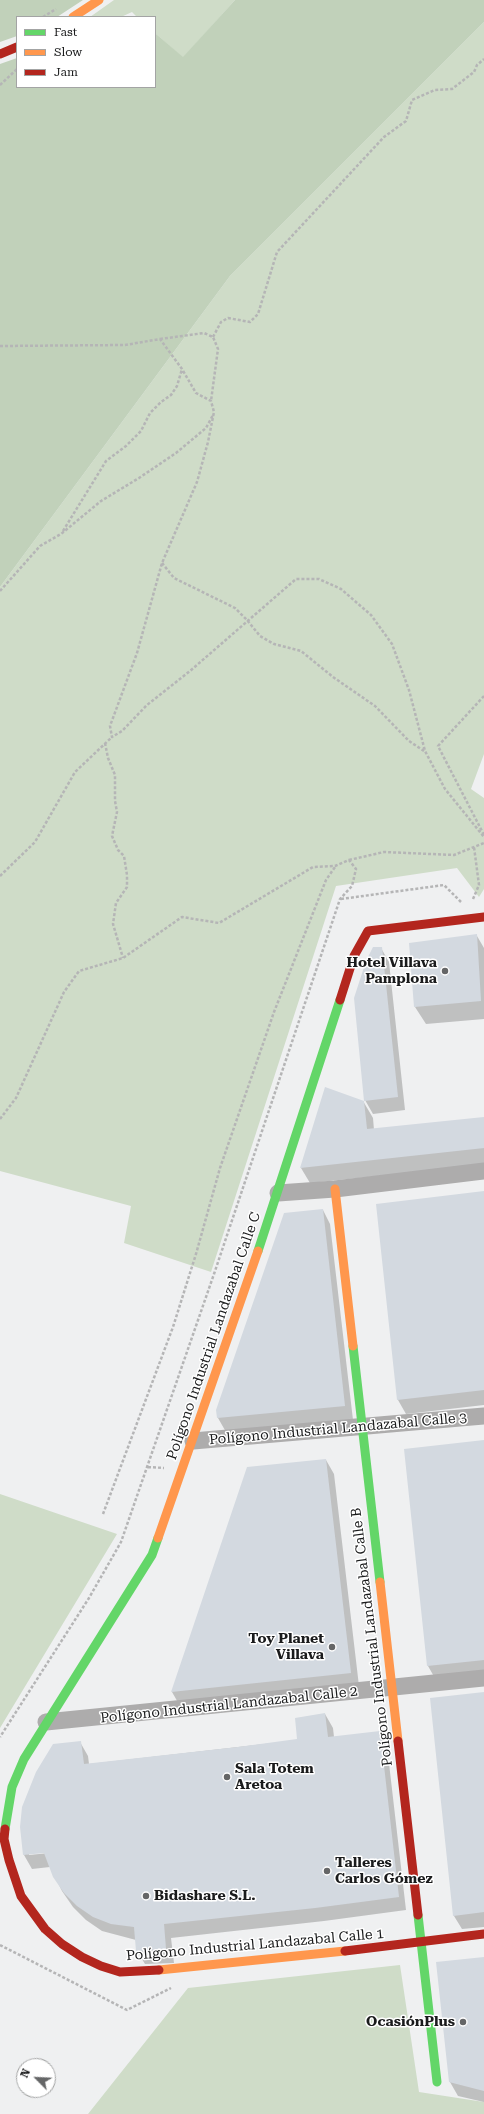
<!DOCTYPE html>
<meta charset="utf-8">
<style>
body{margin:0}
#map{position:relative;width:484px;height:2114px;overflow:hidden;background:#eff0f1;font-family:"Roboto Serif",serif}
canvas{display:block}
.legend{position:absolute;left:16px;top:16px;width:140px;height:72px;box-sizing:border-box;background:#fff;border:1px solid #a3a4a4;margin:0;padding:5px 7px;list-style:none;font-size:12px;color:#1a1b1c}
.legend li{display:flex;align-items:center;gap:8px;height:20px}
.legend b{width:20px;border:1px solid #a3a4a4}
.north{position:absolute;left:16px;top:2058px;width:40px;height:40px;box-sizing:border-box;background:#fff;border:1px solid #a3a4a4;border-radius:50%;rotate:294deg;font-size:11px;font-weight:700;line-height:16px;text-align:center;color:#1a1b1c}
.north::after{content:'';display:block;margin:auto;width:14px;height:18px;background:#656667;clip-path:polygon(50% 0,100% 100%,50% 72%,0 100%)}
</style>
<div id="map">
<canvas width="484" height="2114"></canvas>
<ul class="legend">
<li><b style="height:5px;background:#63d668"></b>Fast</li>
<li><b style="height:5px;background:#ff974d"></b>Slow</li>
<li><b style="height:5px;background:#b3261e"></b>Jam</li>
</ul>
<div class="north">N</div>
</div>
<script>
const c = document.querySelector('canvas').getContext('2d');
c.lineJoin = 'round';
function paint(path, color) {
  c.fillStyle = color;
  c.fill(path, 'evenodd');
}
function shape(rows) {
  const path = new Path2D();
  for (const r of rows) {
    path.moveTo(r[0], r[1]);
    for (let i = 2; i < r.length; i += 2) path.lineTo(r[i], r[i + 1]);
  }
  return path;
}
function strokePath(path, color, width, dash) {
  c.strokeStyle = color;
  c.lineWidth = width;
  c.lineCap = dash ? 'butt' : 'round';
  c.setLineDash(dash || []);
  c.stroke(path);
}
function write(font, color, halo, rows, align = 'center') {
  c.font = font + ' "Roboto Serif",serif';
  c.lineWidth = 3;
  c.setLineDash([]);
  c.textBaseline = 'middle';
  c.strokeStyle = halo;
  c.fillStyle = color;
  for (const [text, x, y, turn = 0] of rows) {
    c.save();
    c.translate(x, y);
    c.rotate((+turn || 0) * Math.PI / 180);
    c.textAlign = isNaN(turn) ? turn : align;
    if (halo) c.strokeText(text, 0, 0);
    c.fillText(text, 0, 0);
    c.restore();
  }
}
const green = shape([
 [114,0,235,0,183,58,155,33,155,17,137,17,132,12,121,17,90,17],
 [484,22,484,754,471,789,484,798,484,889,479,897,457,868,336,886,211,1272,124,1243,131,1206,0,1171,0,587,230,276],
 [0,1494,117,1534,0,1728],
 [400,1965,419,2092,484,2102,484,2114,88,2114,188,1988]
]);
const forest = shape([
 [0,0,83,0,57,17,17,17,17,36,0,42],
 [235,0,484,0,484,22,230,276,0,587,0,64,17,58,17,87,155,87,155,33,183,57]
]);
const shadow = shape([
 [477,936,484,948,484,1019,426,1024,415,1007],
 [381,948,389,962,405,1110,373,1114,365,1100],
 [363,1101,373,1118,374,1130,484,1118,484,1165,310,1183,301,1168],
 [484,1192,484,1405,406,1414,398,1400,377,1205],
 [323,1210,330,1224,353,1420,226,1432,218,1418,217,1410],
 [484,1441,484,1675,436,1680,428,1666,405,1450],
 [326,1460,334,1474,359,1686,180,1706,172,1692,248,1468],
 [484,1693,484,1927,462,1929,454,1916],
 [325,1714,333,1728,334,1737,379,1732,387,1746,406,1910,324,1921,171,1938,174,1963,145,1964,137,1951,136,1940,102,1931,86,1920,73,1907,62,1891,50,1867,32,1869,24,1855,80,1742,88,1756,89,1764,299,1740],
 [48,1851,49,1853,29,1855,29,1853],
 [484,1958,484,2102,458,2096,450,2082]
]);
const building = shape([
 [477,934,481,1001,414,1007,409,943],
 [373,947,382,947,398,1097,364,1101,354,998,366,961],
 [325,1087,364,1101,367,1129,484,1117,484,1148,300,1168],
 [484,1191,484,1390,397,1400,376,1204],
 [323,1209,345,1406,217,1418,216,1410,284,1213],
 [484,1440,484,1660,427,1666,404,1449],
 [326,1459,351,1673,171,1692,247,1467],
 [484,1692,484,1912,453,1916,430,1698],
 [325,1713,328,1737,380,1731,399,1897,315,1908,164,1924,166,1949,136,1951,134,1927,111,1924,93,1917,77,1906,64,1893,53,1877,44,1853,23,1855,20,1827,22,1807,36,1772,53,1744,81,1741,84,1764,238,1747,297,1739,295,1718],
 [484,1957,484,2091,449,2082,436,1962]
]);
const path = shape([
 [43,17,56,9],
 [0,85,17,69],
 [213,337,221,322,228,318,250,322,258,314,277,252,384,137,406,121,412,100,435,90,452,89,474,72,477,65,484,59],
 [160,339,204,333,213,337,218,349,211,401],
 [0,346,125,345,160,339,182,369,196,393,211,401,214,412,208,442,197,482,162,563,137,653,110,726,112,737,122,731,147,705,190,671,296,579,319,579,341,589,371,615,392,644,409,690,425,751,445,789,484,837],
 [63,531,106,461,126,446,141,431,150,413,161,402,171,395,177,386,182,369],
 [162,563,174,578,235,608,247,620,260,636,274,644,301,651,333,677,375,706,409,741,424,751],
 [0,591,40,546,61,534,101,501,139,478,176,453,206,428,213,415],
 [484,696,438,746,484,835],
 [105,743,108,758,115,775,115,801,117,812,112,836,118,850,124,856,127,875,127,887,116,903,113,924,123,958],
 [349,860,384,852,454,855,484,843],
 [0,876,35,842,75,772,112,737],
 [341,899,444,885,461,902],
 [473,899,479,885,474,847],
 [0,1119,16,1098,64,992,79,971,123,958,182,917,219,923,313,867,335,866,349,860,356,869,352,886,340,899,214,1274,121,1542,89,1598,0,1737],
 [148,1467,164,1468],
 [103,1514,173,1327,196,1254,220,1168,274,1012,326,880,335,867],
 [0,1945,127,2010,171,1988]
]);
const street = shape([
 [278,1193,335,1189,484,1171],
 [193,1441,484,1416],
 [46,1722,484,1678]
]);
const fast = shape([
 [258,1251,340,1000],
 [353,1346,380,1582],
 [5,1829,12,1787,24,1759,152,1555,158,1538],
 [418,1915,437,2082]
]);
const slow = shape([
 [73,17,99,0],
 [335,1189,353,1346],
 [158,1538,258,1251],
 [380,1582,398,1741],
 [159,1970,345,1951]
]);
const jam = shape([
 [0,54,17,47],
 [340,1000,354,956,368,931,484,917],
 [398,1741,418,1915],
 [5,1829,4,1839,9,1860,21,1896,45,1929,62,1944,82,1957,101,1966,120,1972,159,1970],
 [345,1951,484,1934]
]);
const markers = [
 [445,971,4,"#656667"],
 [332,1647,4,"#656667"],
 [227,1777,4,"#656667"],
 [327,1871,4,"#656667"],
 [146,1896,4,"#656667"],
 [463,2022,4,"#656667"]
];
const poiNames = [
 ["Hotel Villava",437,963],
 ["Pamplona",437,979],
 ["Toy Planet",324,1639],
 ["Villava",324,1655],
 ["Sala Totem",235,1769,"left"],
 ["Aretoa",235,1785,"left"],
 ["Talleres",335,1863,"left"],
 ["Carlos Gómez",335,1879,"left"],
 ["Bidashare S.L.",154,1896,"left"],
 ["OcasiónPlus",455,2022]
];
const streetNames = [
 ["Polígono Industrial Landazabal Calle C",214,1336,-71],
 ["Polígono Industrial Landazabal Calle 3",338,1429,-5],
 ["Polígono Industrial Landazabal Calle B",372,1637,-97],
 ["Polígono Industrial Landazabal Calle 2",229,1705,-6],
 ["Polígono Industrial Landazabal Calle 1",255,1945,-5]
];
paint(green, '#cfdcc8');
paint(forest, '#c1d1ba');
paint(shadow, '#0003');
paint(building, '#d3d9e0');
strokePath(path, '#b5b5b6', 2.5, [3, 2]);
strokePath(street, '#adacac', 17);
strokePath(fast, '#63d668', 9);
strokePath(slow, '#ff974d', 9);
strokePath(jam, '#b3261e', 9);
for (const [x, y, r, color] of markers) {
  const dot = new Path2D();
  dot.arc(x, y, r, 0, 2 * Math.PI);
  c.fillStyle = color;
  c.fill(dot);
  strokePath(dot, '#fff', 1.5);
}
write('bold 14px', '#1a1b1c', '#fff', poiNames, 'right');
write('14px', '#1a1b1c', '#fff', streetNames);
</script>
